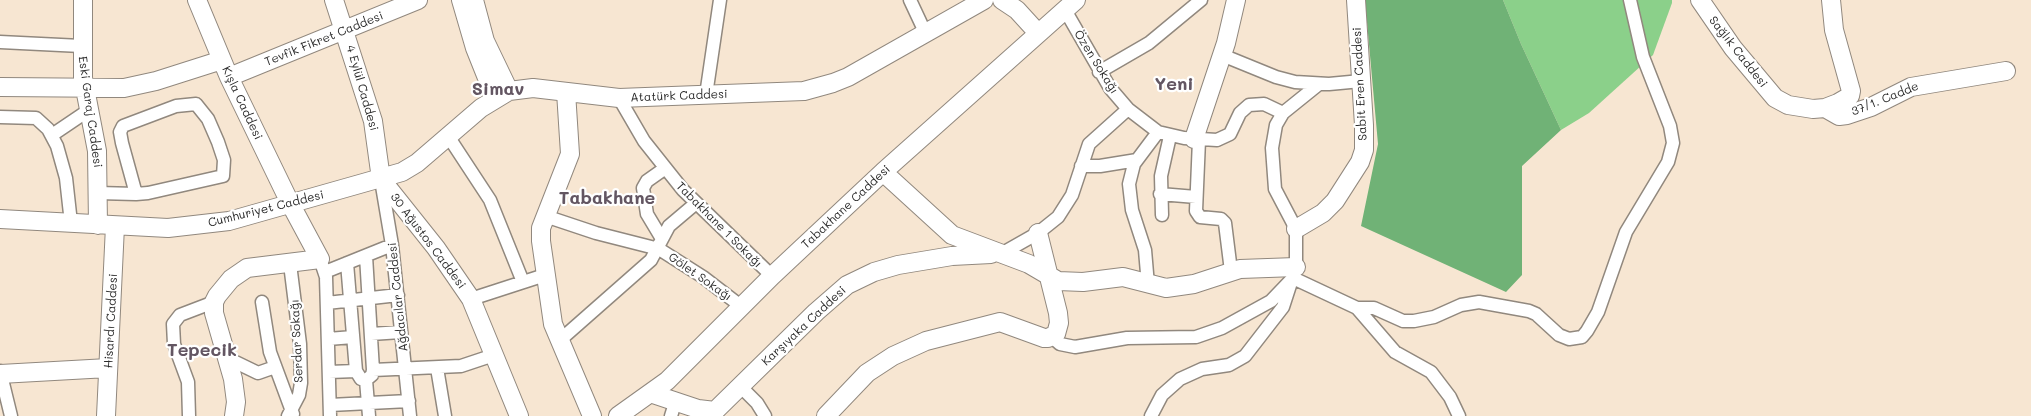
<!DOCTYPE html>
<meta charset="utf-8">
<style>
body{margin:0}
canvas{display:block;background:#f7e6d2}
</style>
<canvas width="2031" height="416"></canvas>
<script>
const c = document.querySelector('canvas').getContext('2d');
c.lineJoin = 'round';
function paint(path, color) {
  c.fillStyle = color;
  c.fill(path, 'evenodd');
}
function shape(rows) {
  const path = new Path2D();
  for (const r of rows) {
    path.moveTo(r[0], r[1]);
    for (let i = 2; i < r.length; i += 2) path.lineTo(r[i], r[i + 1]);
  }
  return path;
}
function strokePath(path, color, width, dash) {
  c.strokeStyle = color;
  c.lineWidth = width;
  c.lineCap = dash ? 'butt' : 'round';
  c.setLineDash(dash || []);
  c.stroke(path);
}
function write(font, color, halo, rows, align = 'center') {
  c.font = font + ' Mali,sans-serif';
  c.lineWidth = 4.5;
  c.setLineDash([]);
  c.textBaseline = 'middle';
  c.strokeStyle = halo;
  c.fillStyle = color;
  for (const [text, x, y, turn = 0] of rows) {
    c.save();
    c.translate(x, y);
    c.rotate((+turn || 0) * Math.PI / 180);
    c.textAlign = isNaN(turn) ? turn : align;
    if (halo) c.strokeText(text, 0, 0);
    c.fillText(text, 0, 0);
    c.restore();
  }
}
const green = shape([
 [1503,0,1672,0,1672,3,1653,55,1589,113,1561,130,1521,44]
]);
const forest = shape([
 [1365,0,1503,0,1521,44,1561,130,1522,166,1522,275,1506,292,1361,226,1378,144]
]);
const street = shape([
 [910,0,925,32],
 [1065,10,1110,88,1128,109,1158,132,1184,138,1217,140,1230,134,1240,113,1249,105,1264,104,1283,113],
 [0,42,81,46],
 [1222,55,1276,77,1295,82,1329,84,1361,81],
 [1099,72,1149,43,1201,0],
 [706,95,720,0],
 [619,98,644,141,683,190,772,276],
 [0,117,36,118,48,129,57,146,66,178,71,223],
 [52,135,89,110],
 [448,136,490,200,523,282],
 [1199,140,1196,211,1200,217,1221,219,1225,223,1231,271],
 [1081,166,1100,166,1137,160],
 [381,180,392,245,410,416],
 [98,193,136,194,148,193,223,176,224,160,218,142,208,119,196,104,176,106,123,126,120,132,122,143,136,194],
 [1160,194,1196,197],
 [1162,215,1161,176,1170,136],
 [545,216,596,233,659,249,703,277,742,307],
 [662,239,647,214,643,188,647,181,664,169],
 [1001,254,1038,233,1058,217,1072,195,1089,144,1128,109],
 [366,256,373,370,372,375,366,380],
 [320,259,326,277,330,416],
 [347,263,356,371,361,379,366,380],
 [325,272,392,245],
 [1148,285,1145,250,1132,210,1129,184,1134,164,1158,132],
 [471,299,545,275],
 [262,302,270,352,293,414],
 [327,303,398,295],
 [1357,308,1374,308,1403,321,1414,321,1434,317,1461,305,1479,302,1529,311,1536,314,1559,335,1569,339,1582,337,1587,331,1598,312,1626,232,1668,162,1673,143,1670,126,1643,57,1630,0],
 [371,334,401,332],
 [1052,337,1060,344,1075,347,1127,338,1196,337,1222,328,1271,301,1293,278,1357,308,1395,352,1431,372,1450,397,1459,416],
 [328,339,353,337],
 [559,341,651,260,669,226,695,204],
 [227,358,258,373,275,367],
 [437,368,445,416],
 [373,370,461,366,494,355],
 [0,371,11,416],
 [329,372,356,371],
 [366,380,369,416],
 [740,386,757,403,765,416],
 [330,405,409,401],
 [189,416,188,382,174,344,173,324,180,315,214,302],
 [288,416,299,395,301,383,300,344,290,264],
 [671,416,676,400],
 [1151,416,1162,395,1180,379,1202,369,1229,365,1245,356,1283,307,1296,267,1296,229,1275,189,1272,148,1276,125,1283,113,1319,84]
]);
const secondary = shape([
 [83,0,83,78,97,151,98,225],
 [197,0,229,77,291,205,320,259,247,268,231,279,217,296,214,302,214,313,233,379,236,402,234,416],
 [334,0,373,121,381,179],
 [461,0,475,48,495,98],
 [474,0,485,41,509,91],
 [1002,0,1017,10,1038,33],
 [1700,0,1733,48,1775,98,1788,105,1813,109,1825,108,1838,103,1850,96,1851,91,1834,30,1831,0],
 [229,77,418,0],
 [0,87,124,88,156,81,222,60],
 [566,92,570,154,541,228,541,241,553,324,592,416],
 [1825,108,1839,116,1847,115,1871,107,1911,87,2006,71],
 [1194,139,1226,43,1236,0],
 [883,172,952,235,1029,264,1058,281,1083,282,1123,277,1166,288,1194,284,1240,269,1296,267],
 [381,179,436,248,471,299,519,416],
 [0,219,168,228,229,221,402,172,417,163,481,108,509,91,533,88,619,98,804,91,833,83,848,77,984,0],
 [1296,229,1323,213,1335,201,1360,162,1364,150,1364,125,1356,0],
 [0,374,108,368],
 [653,394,698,409,715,411,816,312,847,285,874,272,898,265,952,256,991,254],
 [106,416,115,226],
 [618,416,667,381,772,276,883,172,1076,0],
 [826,416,867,373,893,356,926,341,1000,322,1044,338,1048,338,1056,334,1059,323,1058,313,1038,233]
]);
const streetNames = [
 ["Tevfik Fikret Caddesi",324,39,-22],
 ["Sağlık Caddesi",1738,52,52],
 ["Özen Sokağı",1096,62,58],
 ["Sabit Eren Caddesi",1360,84,-93],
 ["4 Eylül Caddesi",362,88,74],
 ["Atatürk Caddesi",679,96,-2],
 ["37/1. Cadde",1885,99,-22],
 ["Kışla Caddesi",242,103,65],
 ["Eski Garaj Caddesi",90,112,82],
 ["Tabakhane Caddesi",846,207,-43],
 ["Cumhuriyet Caddesi",266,209,-14],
 ["Tabakhane 1 Sokağı",719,225,45],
 ["30 Ağustos Caddesi",428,241,53],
 ["Gölet Sokağı",700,277,35],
 ["Ağdacılar Caddesi",398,297,-96],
 ["Hisardı Caddesi",111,321,-87],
 ["Karşıyaka Caddesi",804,326,-43],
 ["Serdar Sokağı",297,341,-93]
];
const districtNames = [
 ["Yeni",1174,84],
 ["Simav",498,89],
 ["Tabakhane",607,198],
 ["Tepecik",202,350]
];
paint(green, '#8bd08a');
paint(forest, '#70b276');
strokePath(street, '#91887e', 15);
strokePath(secondary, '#91887e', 20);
strokePath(street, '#fff', 12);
strokePath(secondary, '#fff', 18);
write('12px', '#2b2b2b', '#fff', streetNames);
write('bold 18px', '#635662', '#fff', districtNames);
</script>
